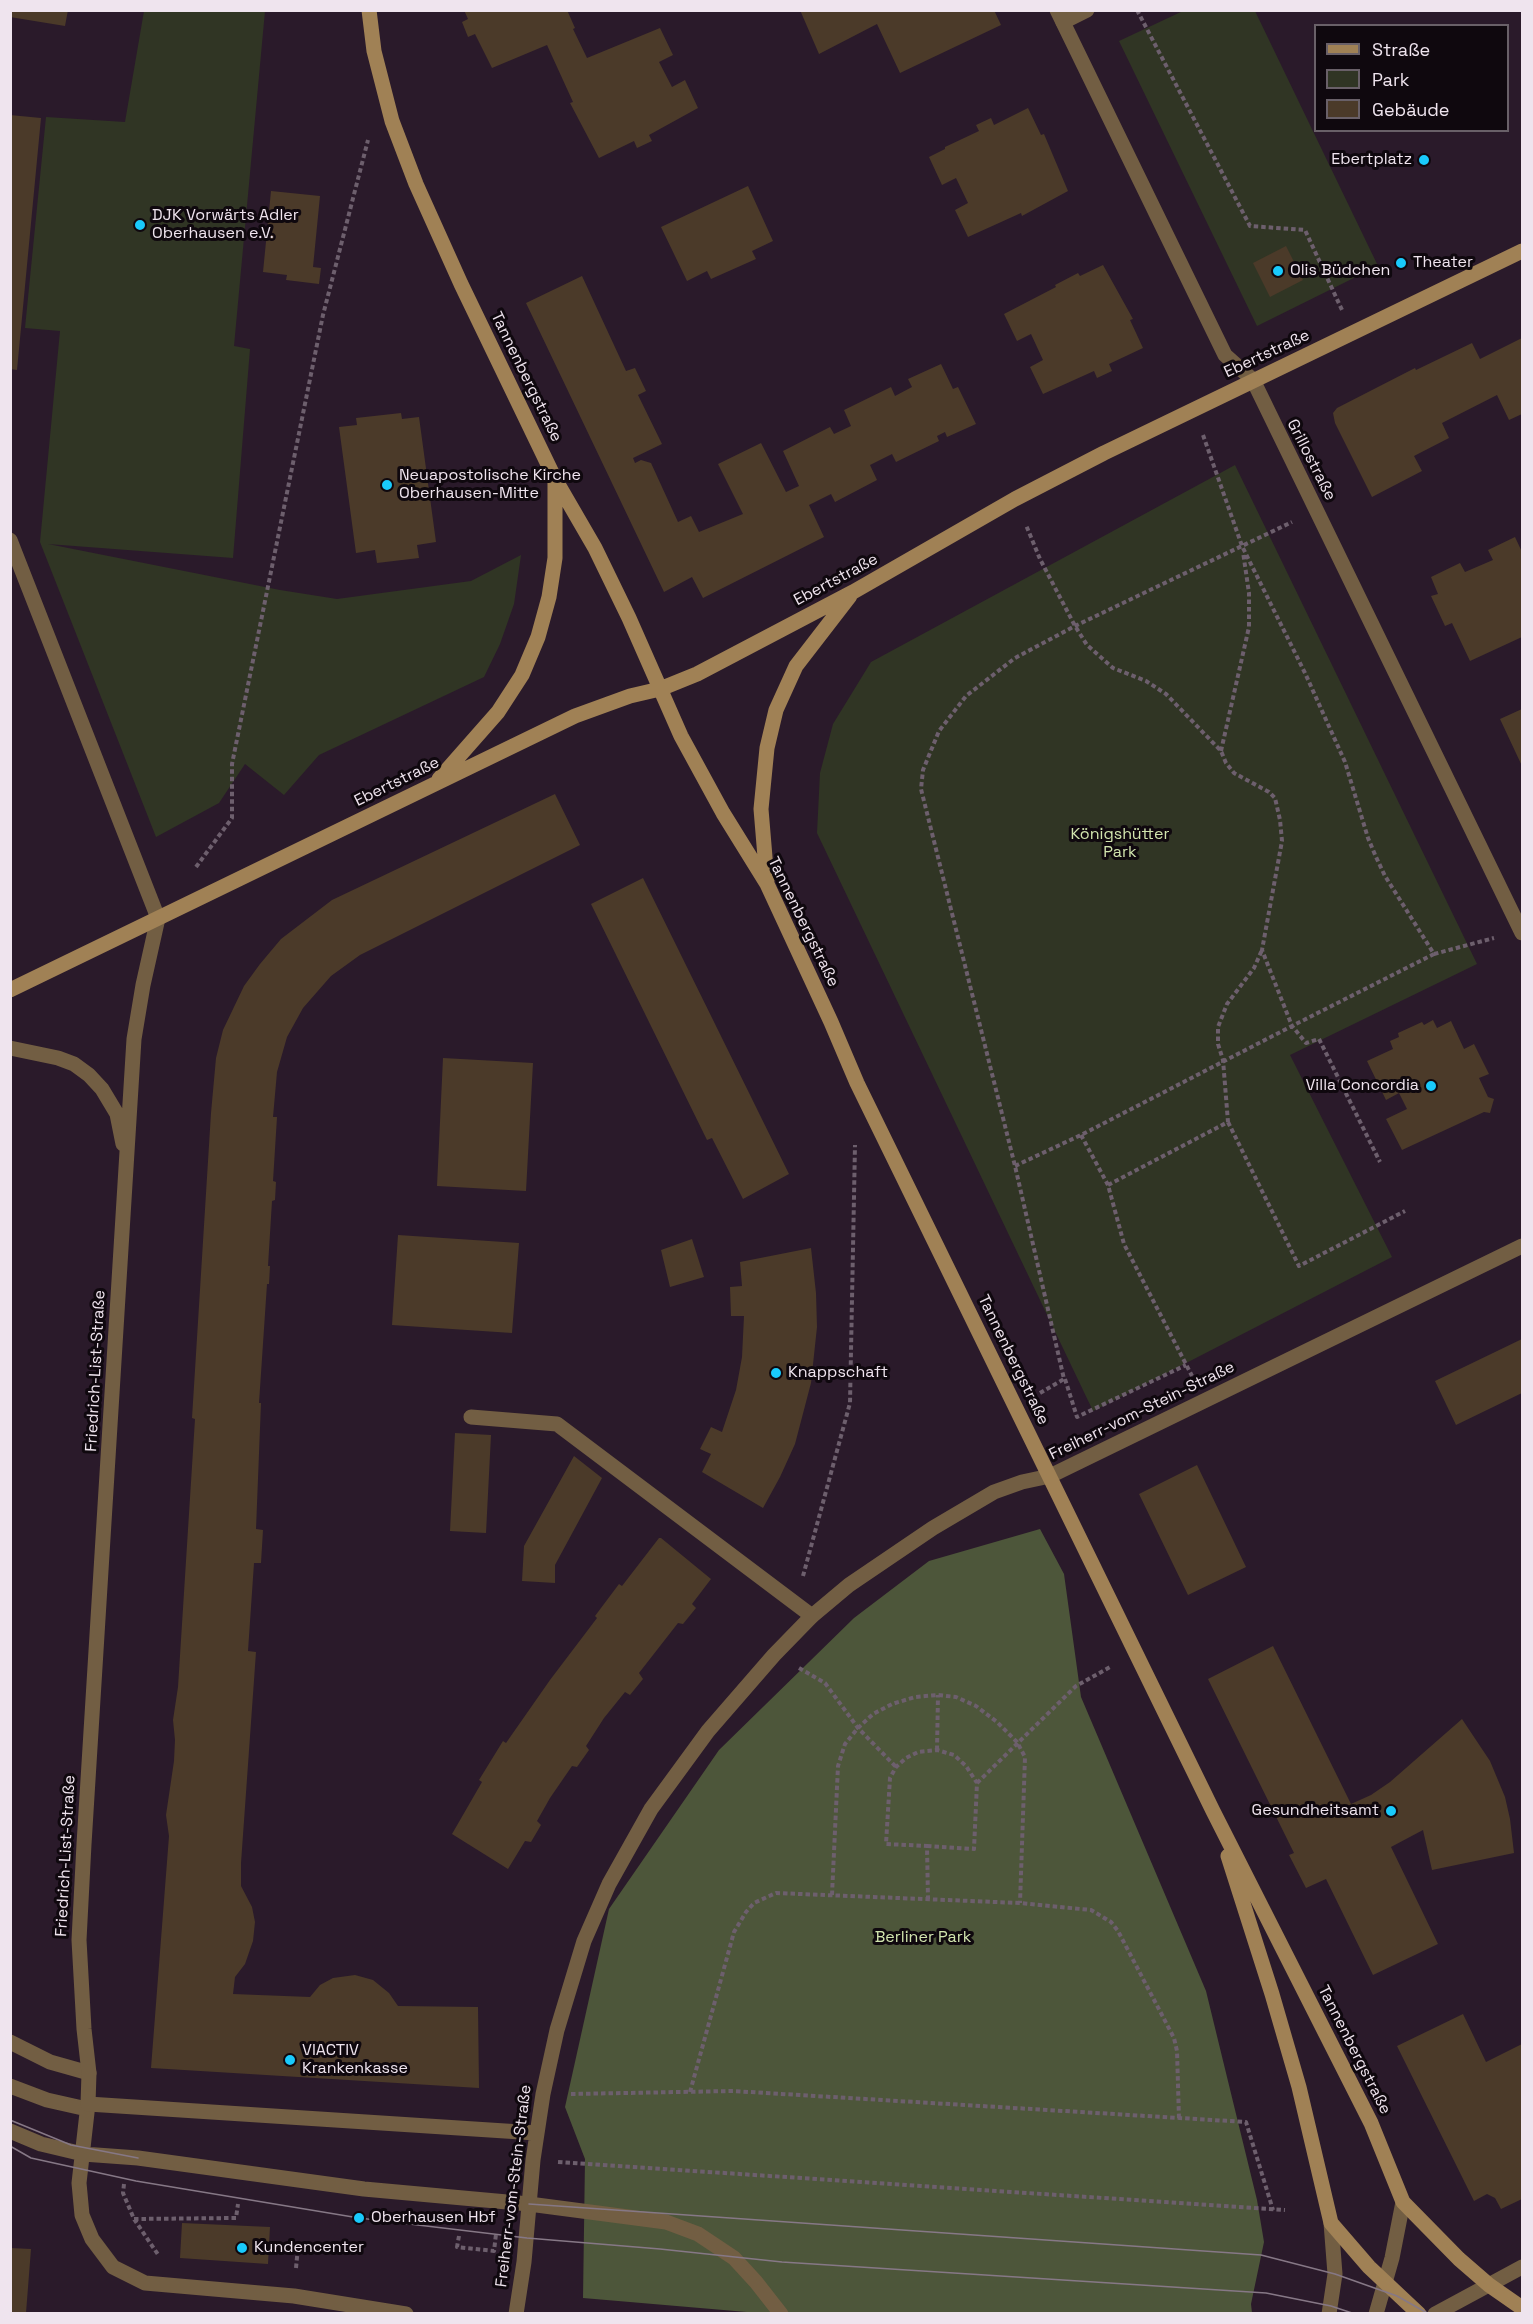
<!DOCTYPE html>
<meta charset="utf-8">
<style>
body{margin:0}
#map{position:relative;width:1533px;height:2324px;overflow:hidden;background:#2a1a2a;font-family:"Space Grotesk",sans-serif}
canvas{display:block}
.frame{position:absolute;inset:0;border:12px solid #efe4ee;pointer-events:none}
.legend{position:absolute;left:1314px;top:24px;width:195px;height:108px;box-sizing:border-box;background:#0f080e;border:2px solid #696068;margin:0;padding:8px 10px;list-style:none;font-size:18px;color:#efe4ee}
.legend li{display:flex;align-items:center;gap:12px;height:30px}
.legend b{width:30px;border:2px solid #696068}
</style>
<div id="map">
<canvas width="1533" height="2324"></canvas>
<div class="frame"></div>
<ul class="legend">
<li><b style="height:8px;background:#a08155"></b>Straße</li>
<li><b style="height:16px;background:#303524"></b>Park</li>
<li><b style="height:16px;background:#4b3a29"></b>Gebäude</li>
</ul>
</div>
<script>
const c = document.querySelector('canvas').getContext('2d');
c.lineJoin = 'round';
function paint(path, color) {
  c.fillStyle = color;
  c.fill(path, 'evenodd');
}
function shape(rows) {
  const path = new Path2D();
  for (const r of rows) {
    path.moveTo(r[0], r[1]);
    for (let i = 2; i < r.length; i += 2) path.lineTo(r[i], r[i + 1]);
  }
  return path;
}
function strokePath(path, color, width, dash) {
  c.strokeStyle = color;
  c.lineWidth = width;
  c.lineCap = dash ? 'butt' : 'round';
  c.setLineDash(dash || []);
  c.stroke(path);
}
function write(font, color, halo, rows, align = 'center') {
  c.font = font + ' "Space Grotesk",sans-serif';
  c.lineWidth = 6;
  c.setLineDash([]);
  c.textBaseline = 'middle';
  c.strokeStyle = halo;
  c.fillStyle = color;
  for (const [text, x, y, turn = 0] of rows) {
    c.save();
    c.translate(x, y);
    c.rotate((+turn || 0) * Math.PI / 180);
    c.textAlign = isNaN(turn) ? turn : align;
    if (halo) c.strokeText(text, 0, 0);
    c.fillText(text, 0, 0);
    c.restore();
  }
}
const green = shape([
 [144,11,265,11,234,346,250,349,233,558,48,544,280,590,337,599,471,581,521,555,514,604,500,644,484,677,319,755,284,795,245,764,219,803,156,837,40,542,60,331,25,328,46,117,125,122],
 [1183,11,1255,11,1378,266,1257,326,1119,41],
 [1235,465,1477,964,1290,1055,1392,1257,1093,1411,817,833,820,773,833,724,871,662]
]);
const forest = shape([
 [1040,1529,1064,1574,1081,1697,1206,1991,1257,2200,1264,2242,1251,2304,1252,2313,770,2314,583,2298,585,2159,565,2107,609,1909,719,1750,854,1618,929,1561]
]);
const building = shape([
 [10,10,68,10,65,26,10,17],
 [464,10,567,10,575,28,573,29,587,58,660,28,673,55,659,62,672,87,685,80,698,108,649,135,652,141,637,148,634,141,599,158,570,103,573,102,547,45,492,68,475,34,468,37,462,22,468,19],
 [800,10,994,10,1001,25,900,73,877,24,819,54],
 [1028,108,1041,135,1044,134,1068,191,1022,216,1021,213,968,237,955,210,968,203,956,178,942,185,929,157,945,149,945,147,979,131,976,125,991,118,994,125],
 [10,115,41,118,17,370,10,369],
 [748,186,773,241,752,251,756,259,711,279,707,271,687,281,661,227],
 [271,191,320,196,313,267,321,268,319,284,286,280,287,275,263,272],
 [1286,246,1303,280,1270,297,1253,263],
 [1103,265,1133,319,1130,320,1143,348,1109,364,1112,371,1097,378,1094,371,1043,394,1030,367,1043,360,1031,334,1017,341,1004,314,1056,287,1055,285,1078,273,1080,276],
 [582,276,626,371,635,368,646,391,638,395,662,444,633,458,635,463,641,460,651,463,678,522,691,516,699,532,743,514,718,464,761,443,786,492,799,486,783,451,830,427,834,434,851,426,844,410,891,387,895,396,912,387,908,379,941,364,953,389,958,387,976,424,947,437,945,432,937,436,939,441,896,462,892,454,870,465,877,480,835,502,831,494,809,505,824,537,703,598,692,577,664,592,526,303],
 [1522,338,1522,414,1509,420,1497,395,1442,423,1449,438,1414,456,1422,471,1372,497,1335,423,1333,413,1337,408,1415,368,1416,370,1472,343,1480,359],
 [401,413,402,419,419,417,436,542,417,545,419,558,377,563,375,550,356,553,339,427,357,425,356,418],
 [1515,537,1522,552,1522,637,1470,661,1452,623,1445,626,1431,596,1438,594,1431,577,1460,563,1465,572,1493,560,1488,550],
 [1522,709,1522,766,1500,719],
 [555,794,580,845,360,955,331,976,303,1008,287,1037,277,1072,273,1117,277,1117,273,1181,276,1182,275,1200,272,1201,268,1266,270,1266,269,1284,267,1284,259,1403,261,1403,256,1529,263,1530,261,1563,254,1563,248,1651,256,1652,241,1863,241,1886,252,1907,255,1922,253,1941,245,1964,235,1977,233,1994,310,1997,320,1985,333,1978,355,1975,373,1980,389,1993,398,2006,478,2007,479,2088,151,2068,169,1836,166,1815,174,1761,175,1740,173,1720,178,1687,195,1419,192,1418,211,1113,216,1058,223,1030,244,986,260,964,281,939,332,900],
 [643,878,789,1174,743,1199,712,1138,707,1140,591,904],
 [1433,1020,1437,1028,1451,1021,1464,1049,1474,1044,1489,1074,1479,1078,1488,1097,1494,1099,1490,1113,1484,1112,1402,1150,1386,1119,1407,1109,1399,1093,1386,1100,1367,1061,1393,1049,1390,1041,1399,1037,1398,1033,1422,1022,1424,1025],
 [443,1058,533,1063,526,1191,437,1186],
 [398,1235,519,1243,512,1333,392,1325],
 [692,1239,704,1277,670,1287,661,1250],
 [811,1248,816,1293,817,1327,811,1383,795,1444,780,1477,763,1508,702,1472,711,1454,700,1449,711,1427,722,1432,736,1390,742,1357,744,1316,731,1316,730,1287,742,1286,740,1262],
 [1522,1339,1522,1393,1456,1425,1435,1381],
 [455,1433,491,1435,486,1533,450,1531],
 [574,1456,602,1478,555,1565,555,1583,522,1581,524,1546],
 [1197,1465,1246,1567,1188,1595,1139,1494],
 [659,1538,661,1538,711,1579,692,1604,696,1608,683,1624,678,1623,639,1673,643,1679,630,1695,625,1692,604,1718,586,1746,589,1750,577,1767,572,1766,550,1798,537,1821,541,1825,531,1842,525,1841,508,1869,452,1834,482,1782,479,1780,503,1741,506,1743,550,1680,597,1618,595,1616,619,1584,622,1586],
 [1273,1646,1351,1804,1371,1795,1390,1782,1462,1719,1490,1761,1505,1797,1510,1819,1514,1853,1432,1870,1423,1830,1391,1847,1438,1944,1373,1975,1326,1879,1306,1888,1289,1855,1294,1853,1208,1679],
 [1463,2014,1486,2062,1522,2044,1522,2199,1501,2209,1495,2198,1487,2194,1474,2201,1397,2046],
 [182,2223,270,2227,268,2264,180,2258],
 [10,2248,31,2249,26,2313,10,2313]
]);
const path = shape([
 [1137,10,1250,226,1305,230,1342,310],
 [1203,435,1242,546,1305,673,1345,762,1368,838,1376,857,1385,876,1434,954,1292,1026,1306,1043,1319,1039,1380,1162],
 [1221,751,1249,627,1249,593,1243,552],
 [196,867,232,818,232,764,323,315,368,140],
 [1434,954,1494,938],
 [1228,1122,1299,1266,1405,1211],
 [1081,1135,1108,1185,1124,1244,1192,1376],
 [1015,1166,1081,1135,1292,1026,1262,950,1282,841,1280,820,1275,798,1269,792,1234,773,1226,763,1221,751,1166,694,1146,681,1113,668,1087,645,1075,626,1040,559,1026,525],
 [1108,1185,1228,1122,1223,1060,1218,1044,1218,1027,1227,1004,1254,968,1262,950],
 [1065,1379,1077,1417,1186,1365],
 [1040,1393,1064,1379,1015,1166,921,789,923,770,939,731,966,696,1015,658,1075,626,1292,522],
 [803,1576,850,1403,855,1145],
 [799,1668,825,1683,858,1728,896,1767],
 [937,1750,938,1695],
 [977,1783,1076,1686,1112,1666],
 [927,1846,974,1849,977,1783,966,1766,954,1755,937,1750,918,1752,906,1758,896,1767,890,1778,886,1844,927,1846,928,1899],
 [832,1895,838,1766,845,1744,858,1728,873,1714,892,1704,915,1697,938,1695,956,1697,976,1706,997,1722,1017,1742,1025,1757,1020,1903],
 [690,2092,734,1932,746,1912,754,1903,776,1893,1020,1903,1091,1910,1111,1922,1118,1931,1174,2038,1177,2051,1179,2119],
 [571,2094,733,2091,1246,2122,1273,2210],
 [558,2162,1285,2210],
 [124,2184,123,2193,134,2219,159,2256],
 [134,2219,236,2218,238,2204],
 [459,2236,457,2247,494,2251,496,2234],
 [296,2268,298,2247]
]);
const lane = shape([
 [1063,22,1087,10],
 [471,1417,557,1424,812,1616],
 [10,2042,50,2062,89,2073],
 [10,2086,47,2100,87,2109],
 [88,2104,79,2183,82,2215,92,2239,113,2267,145,2283,294,2296,406,2314],
 [10,2131,41,2144,83,2154,138,2158,364,2189,529,2204,666,2222,698,2234,734,2258,756,2282,781,2314]
]);
const street = shape([
 [1057,10,1225,355,1253,380,1522,933],
 [10,540,158,918,143,985,134,1039,84,1844,79,1940,84,2029,89,2073,88,2104,536,2133],
 [10,1048,58,1058,74,1064,89,1075,102,1089,117,1114,123,1144],
 [516,2314,524,2262,533,2160,543,2094,557,2030,584,1941,609,1884,651,1809,708,1731,774,1655,812,1616,849,1585,933,1528,994,1492,1022,1482,1050,1476,1522,1246],
 [1329,2314,1335,2274,1331,2223],
 [1376,2314,1392,2258,1403,2202],
 [1435,2314,1522,2267]
]);
const secondary = shape([
 [369,10,374,51,392,121,416,184,461,284,555,479,595,548,629,618,681,736,723,813,767,884,831,1022,857,1083,1213,1811,1371,2123,1403,2202,1459,2259,1489,2285,1522,2308],
 [439,779,498,712,522,675,538,637,549,597,555,558,555,480],
 [767,881,761,809,767,748,776,710,796,666,850,596],
 [10,990,575,716,630,696,660,689,697,674,853,592,1015,499,1104,453,1522,251],
 [1228,1856,1272,1994,1299,2087,1331,2223,1369,2267,1419,2314]
]);
const tram = shape([
 [10,2120,71,2145,138,2158],
 [10,2146,31,2158,136,2181,359,2218,527,2238,660,2249,782,2262,1266,2293,1331,2306,1355,2314],
 [529,2204,1261,2255,1335,2274,1397,2296,1429,2314]
]);
const markers = [
 [1424,160,6,"#19cafc"],
 [140,225,6,"#19cafc"],
 [1401,263,6,"#19cafc"],
 [1278,271,6,"#19cafc"],
 [387,485,6,"#19cafc"],
 [1431,1086,6,"#19cafc"],
 [776,1373,6,"#19cafc"],
 [1391,1811,6,"#19cafc"],
 [290,2060,6,"#19cafc"],
 [359,2218,6,"#19cafc"],
 [242,2248,6,"#19cafc"]
];
const poiNames = [
 ["Ebertplatz",1412,160,"right"],
 ["DJK Vorwärts Adler",152,216],
 ["Oberhausen e.V.",152,234],
 ["Theater",1413,263],
 ["Olis Büdchen",1290,271],
 ["Neuapostolische Kirche",399,476],
 ["Oberhausen-Mitte",399,494],
 ["Villa Concordia",1419,1086,"right"],
 ["Knappschaft",788,1373],
 ["Gesundheitsamt",1379,1811,"right"],
 ["VIACTIV",302,2051],
 ["Krankenkasse",302,2069],
 ["Oberhausen Hbf",371,2218],
 ["Kundencenter",254,2248]
];
const streetNames = [
 ["Ebertstraße",1267,354,-25],
 ["Tannenbergstraße",526,377,64],
 ["Grillostraße",1311,460,63],
 ["Ebertstraße",836,580,-28],
 ["Ebertstraße",397,782,-26],
 ["Tannenbergstraße",803,922,64],
 ["Tannenbergstraße",1013,1360,64],
 ["Friedrich-List-Straße",96,1371,-87],
 ["Freiherr-vom-Stein-Straße",1142,1411,-26],
 ["Friedrich-List-Straße",66,1856,-87],
 ["Tannenbergstraße",1354,2050,63],
 ["Freiherr-vom-Stein-Straße",514,2186,-83]
];
const parkNames = [
 ["Königshütter",1120,835],
 ["Park",1120,853],
 ["Berliner Park",923,1938]
];
paint(green, '#303524');
paint(forest, '#4d563a');
paint(building, '#4b3a29');
strokePath(path, '#6d5f6d', 4, [4.5, 3]);
strokePath(lane, '#725e43', 15);
strokePath(street, '#725e43', 15);
strokePath(secondary, '#a08155', 15);
strokePath(tram, '#867886', 1.5);
for (const [x, y, r, color] of markers) {
  const dot = new Path2D();
  dot.arc(x, y, r, 0, 2 * Math.PI);
  c.fillStyle = color;
  c.fill(dot);
  strokePath(dot, '#0f080e', 2);
}
write('16px', '#efe4ee', '#0f080e', poiNames, 'left');
write('16px', '#efe4ee', '#0f080e', streetNames);
write('16px', '#d2e5ae', '#0f080e', parkNames);
</script>
